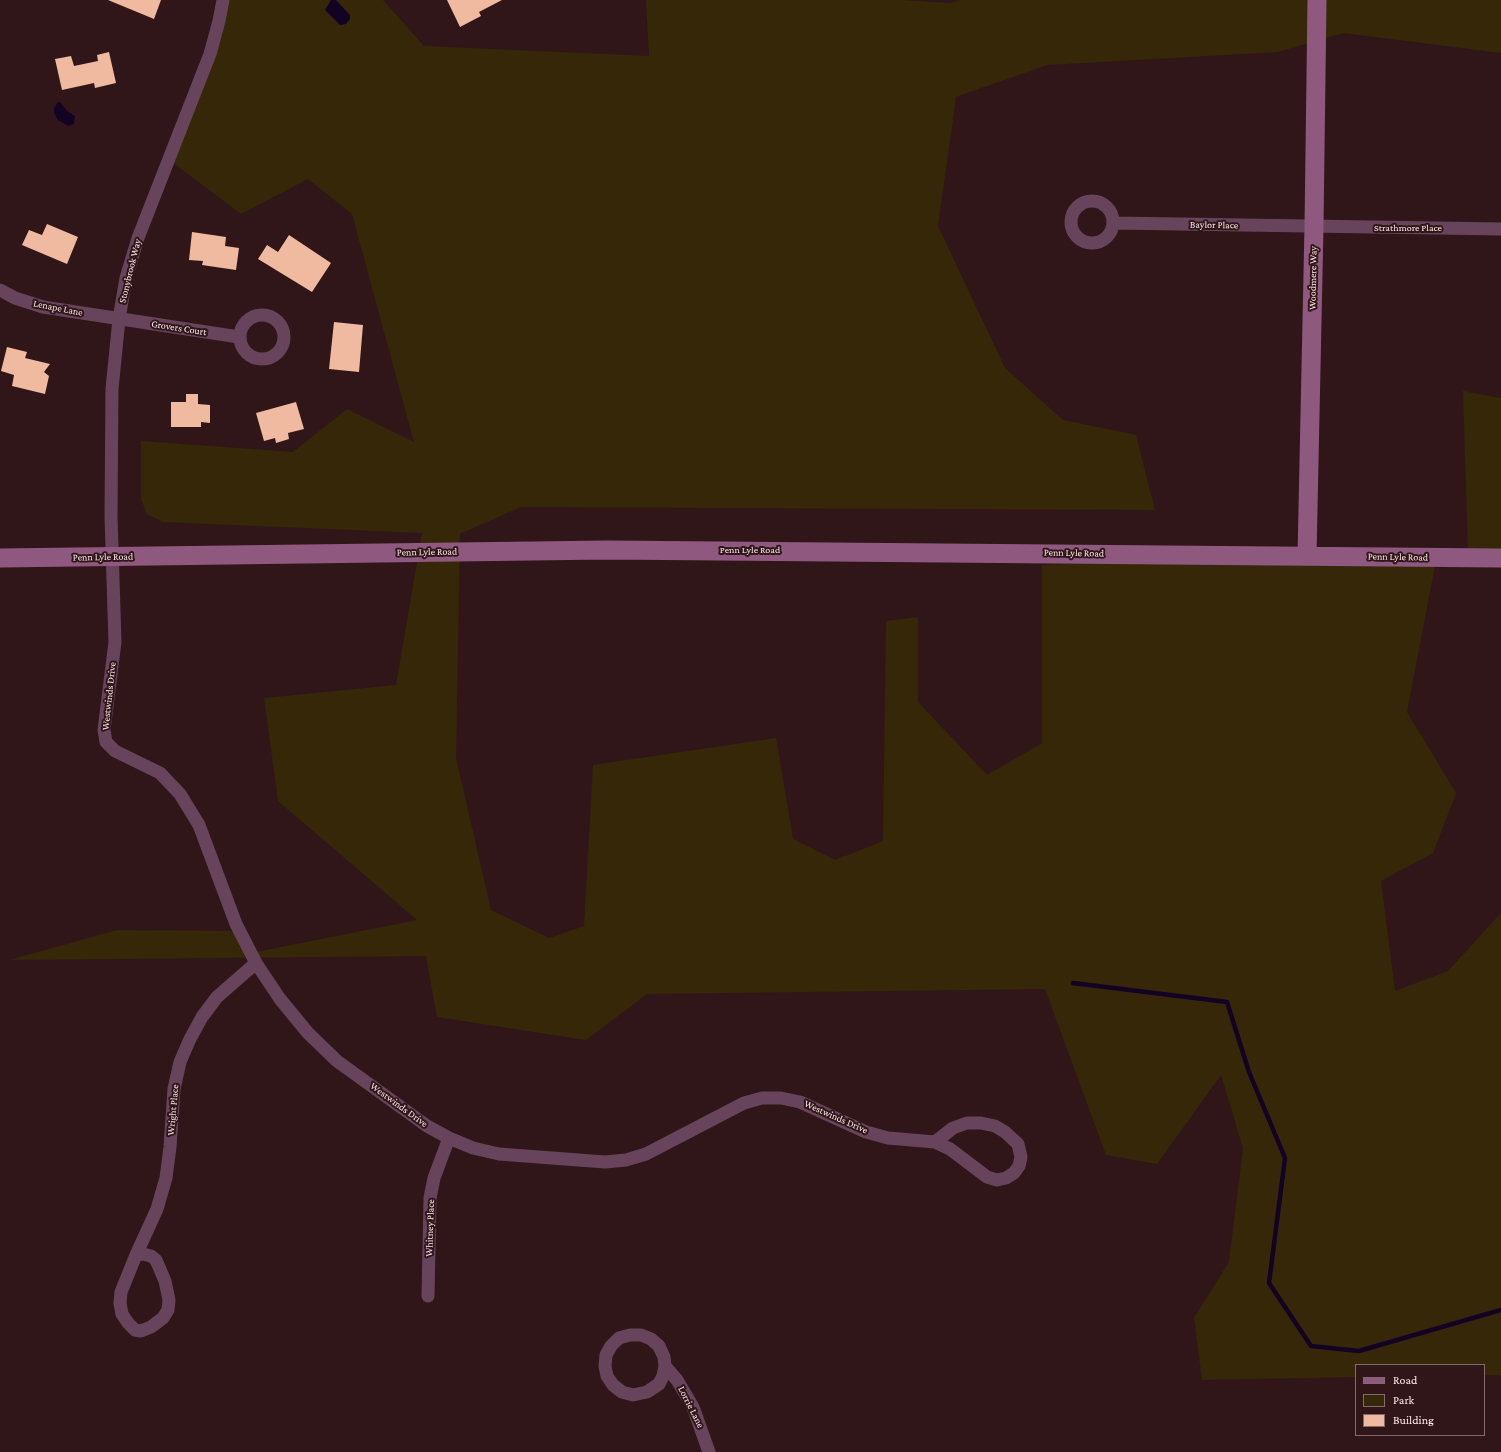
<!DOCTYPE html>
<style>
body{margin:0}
#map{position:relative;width:1501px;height:1452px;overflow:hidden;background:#301619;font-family:"Crimson Pro",serif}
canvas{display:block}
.legend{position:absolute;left:1355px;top:1364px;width:130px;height:72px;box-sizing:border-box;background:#301619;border:1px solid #826a6d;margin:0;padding:5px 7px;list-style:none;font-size:12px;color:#fce8ea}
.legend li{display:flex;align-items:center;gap:8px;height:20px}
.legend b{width:20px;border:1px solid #826a6d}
</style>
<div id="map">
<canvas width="1501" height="1452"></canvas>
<ul class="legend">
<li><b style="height:5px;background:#8f587f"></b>Road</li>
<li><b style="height:11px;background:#362708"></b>Park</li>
<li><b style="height:11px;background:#f0baa1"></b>Building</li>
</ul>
</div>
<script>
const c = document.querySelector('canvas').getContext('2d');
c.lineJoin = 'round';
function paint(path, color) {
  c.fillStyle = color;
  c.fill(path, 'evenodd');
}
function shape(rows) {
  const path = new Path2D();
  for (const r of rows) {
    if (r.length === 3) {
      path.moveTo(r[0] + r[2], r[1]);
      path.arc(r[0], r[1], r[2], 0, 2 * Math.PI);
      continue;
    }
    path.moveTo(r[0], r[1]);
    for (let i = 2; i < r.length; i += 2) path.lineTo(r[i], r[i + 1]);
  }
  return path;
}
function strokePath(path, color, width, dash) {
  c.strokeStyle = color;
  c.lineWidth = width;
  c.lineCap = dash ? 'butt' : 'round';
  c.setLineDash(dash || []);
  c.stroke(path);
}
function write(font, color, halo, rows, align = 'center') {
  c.font = font + ' "Crimson Pro",serif';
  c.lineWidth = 4;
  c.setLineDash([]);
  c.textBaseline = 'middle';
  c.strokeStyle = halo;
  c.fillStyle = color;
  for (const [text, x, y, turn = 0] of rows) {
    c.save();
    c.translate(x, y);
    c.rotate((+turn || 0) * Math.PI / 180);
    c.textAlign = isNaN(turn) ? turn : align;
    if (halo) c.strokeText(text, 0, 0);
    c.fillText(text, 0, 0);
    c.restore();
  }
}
const green = shape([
 [221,0,383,0,424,46,649,56,646,0,901,0,951,3,960,0,1501,0,1501,53,1343,33,1278,52,1047,65,956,97,938,226,1005,368,1063,420,1136,435,1155,510,521,507,460,534,456,758,491,910,549,938,584,926,593,765,776,738,793,839,835,860,883,841,886,621,918,617,918,702,987,775,1042,743,1042,565,1438,550,1407,712,1456,793,1433,853,1381,881,1395,991,1448,971,1501,913,1501,1375,1484,1375,1484,1365,1356,1365,1356,1377,1202,1380,1194,1318,1229,1262,1243,1148,1221,1075,1157,1164,1106,1155,1045,989,647,994,586,1040,437,1017,426,956,9,960,117,930,241,931,251,953,417,920,278,801,264,698,396,685,422,533,163,522,147,514,141,499,141,441,293,452,347,409,414,442,352,214,308,179,241,214,168,159,212,47],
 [1463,391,1501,398,1501,552,1468,551]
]);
const water = shape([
 [331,0,336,0,350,15,350,19,346,24,340,25,325,10],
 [58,102,60,102,67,111,75,116,74,124,68,126,58,120,54,113,54,108]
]);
const stream = shape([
 [1073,983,1227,1002,1249,1072,1285,1158,1269,1283,1311,1346,1359,1351,1501,1310]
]);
const building = shape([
 [108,0,161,0,154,19],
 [447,0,502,0,479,12,481,16,460,27],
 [109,52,116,83,95,88,94,83,62,90,55,59,71,56,74,66,98,61,97,55],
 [47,224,78,237,67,264,22,245,29,230,42,235],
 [192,232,226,237,225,246,239,248,236,270,202,265,203,261,189,260],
 [289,235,331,263,312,292,258,259,267,245,278,252],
 [334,322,363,325,359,372,329,369],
 [7,347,27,352,25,358,50,364,44,372,49,376,45,394,12,386,14,375,1,371],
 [186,394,198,394,198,404,210,405,210,423,201,422,201,427,171,427,171,402,186,402],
 [296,402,304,429,288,433,289,439,276,443,275,438,264,441,256,413]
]);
const street = shape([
 [223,0,219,21,210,54,138,238,126,278,119,319,112,389,111,516,115,642,104,730,106,742,115,751,160,773,180,794,199,825,236,924,256,963,280,999,308,1033,337,1061,427,1126,449,1138,473,1148,499,1154,605,1162,626,1160,646,1154,744,1103,762,1098,781,1098,800,1102,866,1132,888,1138,935,1142,950,1149,987,1177,997,1180,1006,1178,1014,1173,1019,1166,1021,1157,1018,1144,1005,1132,995,1126,981,1123,967,1123,953,1128,935,1142],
 [1092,222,21],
 [1114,223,1501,229],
 [0,290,15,298,43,307,239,337],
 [262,337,22],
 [143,1254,151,1256,156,1260,165,1281,169,1300,168,1310,163,1318,151,1327,141,1331,135,1330,128,1323,122,1314,120,1303,121,1292,136,1255,143,1254],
 [136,1255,157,1209,166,1178,170,1147,174,1089,180,1062,190,1039,202,1017,217,997,256,963],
 [428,1296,430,1198,434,1178,449,1138],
 [665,1366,663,1376,659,1384,647,1392,633,1395,622,1392,613,1385,607,1376,605,1366,606,1355,611,1346,619,1338,630,1335,641,1335,651,1339,659,1346,664,1357,665,1366,677,1380,693,1407,709,1452]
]);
const secondary = shape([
 [1307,556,1314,227,1317,0],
 [0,558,608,550,1501,558]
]);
const streetNames = [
 ["Baylor Place",1214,225,1],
 ["Strathmore Place",1408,228],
 ["Stonybrook Way",130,271,-76],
 ["Woodmere Way",1313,278,-89],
 ["Lenape Lane",58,308,11],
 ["Grovers Court",179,328,9],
 ["Penn Lyle Road",750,550],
 ["Penn Lyle Road",427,552,-1],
 ["Penn Lyle Road",1074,553,1],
 ["Penn Lyle Road",103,557,-1],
 ["Penn Lyle Road",1398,557,1],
 ["Westwinds Drive",109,696,-84],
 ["Westwinds Drive",399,1105,36],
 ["Wright Place",173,1110,-85],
 ["Westwinds Drive",836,1117,24],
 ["Whitney Place",430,1228,-88],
 ["Lorrie Lane",691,1407,63]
];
paint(green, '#362708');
paint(water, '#140224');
strokePath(stream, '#140224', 4.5);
paint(building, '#f0baa1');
strokePath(street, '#67445c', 13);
strokePath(secondary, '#8f587f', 19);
write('10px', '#fce8ea', '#301619', streetNames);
</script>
